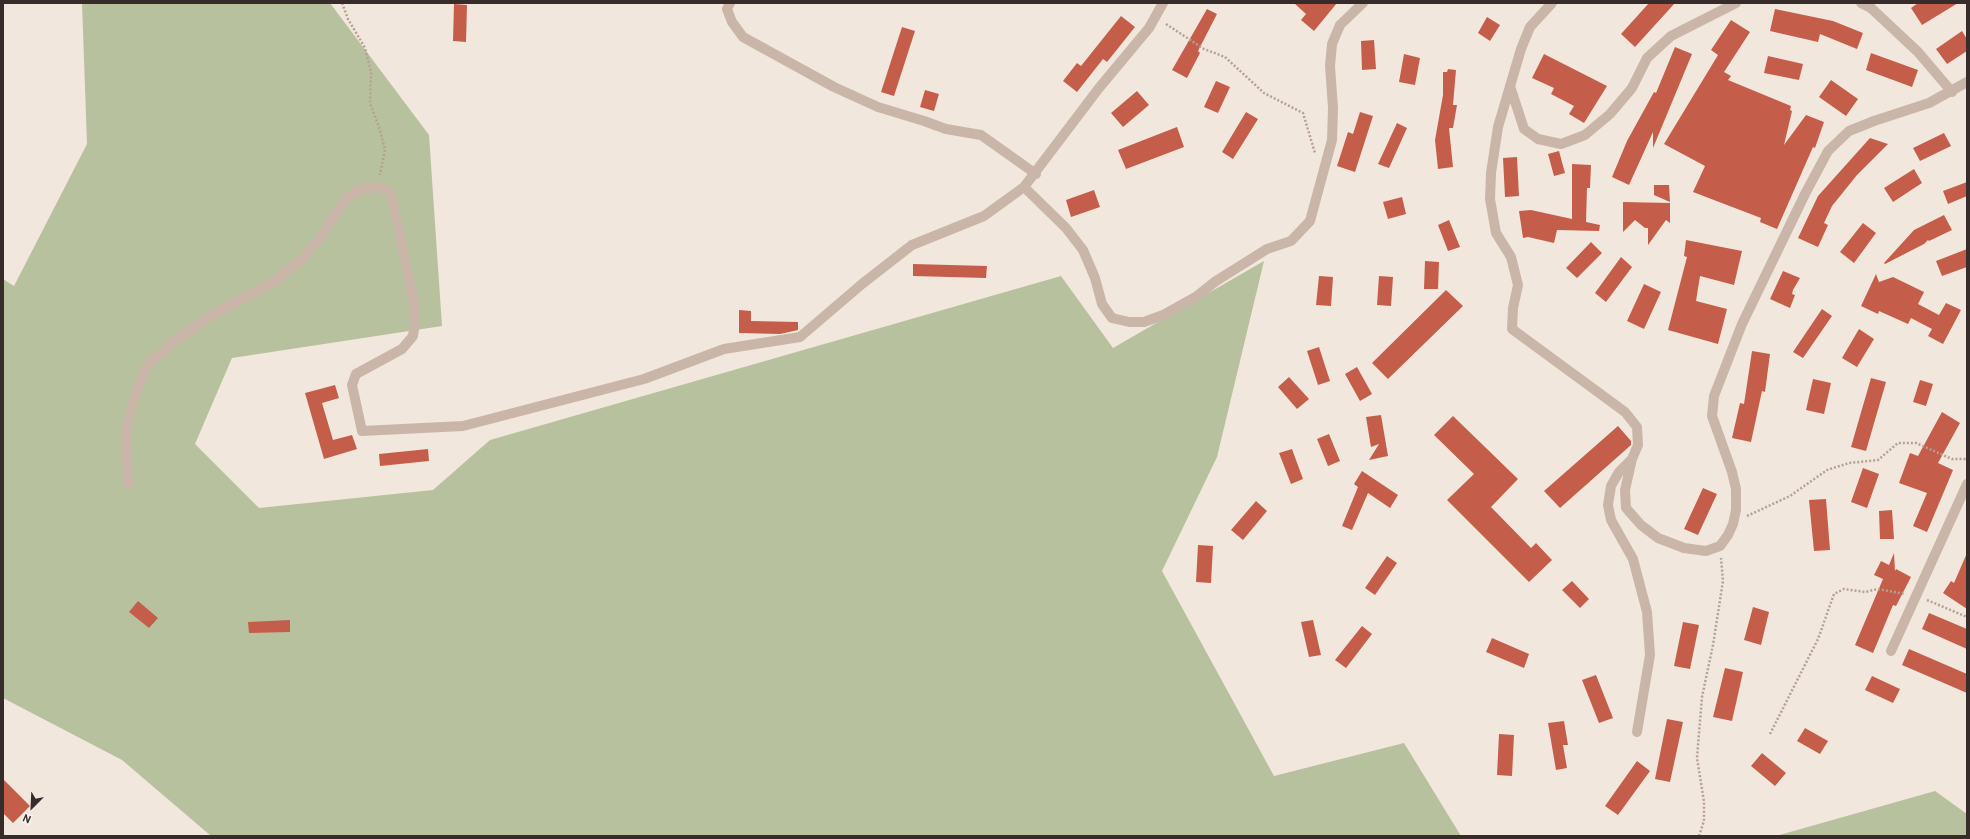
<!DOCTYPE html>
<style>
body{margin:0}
#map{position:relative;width:1970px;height:839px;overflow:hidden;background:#f2e7dd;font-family:Overpass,sans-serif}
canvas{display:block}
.frame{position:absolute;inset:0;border:4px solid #372c29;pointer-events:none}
.north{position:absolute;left:12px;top:787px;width:40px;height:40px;-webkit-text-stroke:3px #faf1ea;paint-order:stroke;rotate:204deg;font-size:11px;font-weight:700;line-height:16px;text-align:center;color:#372c29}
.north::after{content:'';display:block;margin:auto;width:14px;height:18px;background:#372c29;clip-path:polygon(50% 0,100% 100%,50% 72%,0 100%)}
</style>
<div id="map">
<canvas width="1970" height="839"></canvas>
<div class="frame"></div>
<div class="north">N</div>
</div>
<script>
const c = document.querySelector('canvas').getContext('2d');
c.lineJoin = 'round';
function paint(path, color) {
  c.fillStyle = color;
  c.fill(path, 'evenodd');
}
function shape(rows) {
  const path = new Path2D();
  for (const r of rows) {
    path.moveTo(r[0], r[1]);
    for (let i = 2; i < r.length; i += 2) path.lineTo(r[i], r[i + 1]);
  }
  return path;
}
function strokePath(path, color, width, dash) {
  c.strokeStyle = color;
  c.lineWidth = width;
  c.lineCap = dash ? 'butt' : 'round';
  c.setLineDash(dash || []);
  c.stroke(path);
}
const green = shape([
 [82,3,330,3,429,135,442,326,232,358,195,444,259,508,433,490,490,440,1061,276,1113,348,1264,261,1217,457,1162,571,1274,776,1404,743,1461,836,211,836,122,760,3,698,3,279,14,286,87,144],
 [1935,791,1967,814,1967,836,1776,836]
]);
const building = shape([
 [1294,3,1337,3,1314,31,1301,20,1306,14],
 [1649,3,1675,3,1635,47,1621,34],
 [1918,3,1958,3,1922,25,1911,8],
 [454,4,467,5,466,42,453,41],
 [1207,9,1217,14,1198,51,1200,53,1187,78,1172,70],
 [1775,9,1833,21,1863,33,1857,49,1820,34,1818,42,1770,31],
 [1121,16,1135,27,1107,62,1103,59,1077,92,1063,81,1077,63,1081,66],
 [1487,17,1500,25,1490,41,1478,33],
 [1731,20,1750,32,1724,72,1731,76,1728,80,1791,106,1790,110,1792,111,1784,145,1806,115,1824,122,1815,148,1813,147,1777,229,1760,222,1761,218,1693,192,1705,166,1664,144,1718,55,1711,50],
 [902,27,915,31,894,96,881,92],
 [1962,31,1967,39,1967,51,1947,64,1936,49],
 [1374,40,1376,69,1362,70,1361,41],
 [1675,47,1692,54,1653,148,1653,132,1629,185,1612,177,1627,141,1654,92,1656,93],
 [1871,53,1918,70,1912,87,1866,70],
 [1404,54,1420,58,1415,85,1399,82],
 [1544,54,1607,86,1584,123,1569,114,1574,106,1551,94,1554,88,1532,78],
 [1768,56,1803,64,1799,80,1764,73],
 [1448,69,1456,70,1453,105,1457,105,1453,128,1449,128,1453,167,1438,169,1435,140,1443,95,1443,72,1447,72],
 [1831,80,1858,99,1846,116,1819,97],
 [1216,81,1230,87,1218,113,1204,107],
 [925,90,939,94,934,111,920,107],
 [1137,91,1149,105,1123,127,1111,113],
 [1246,112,1258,119,1233,159,1222,152],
 [1360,112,1373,116,1355,172,1337,166,1348,132,1353,134],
 [1397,123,1407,128,1389,168,1378,164],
 [1177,127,1184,147,1126,169,1118,150],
 [1944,133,1951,146,1920,161,1913,148],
 [1870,138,1888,144,1857,175,1832,206,1824,223,1828,225,1818,247,1798,238,1818,196],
 [1559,151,1565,173,1554,176,1548,154],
 [1517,157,1519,196,1505,197,1503,158],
 [1572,164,1591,165,1590,188,1587,188,1586,222,1600,225,1599,231,1557,230,1554,243,1528,237,1523,238,1519,211,1531,210,1572,219],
 [1914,169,1922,183,1893,202,1884,188],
 [1967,182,1967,196,1948,204,1943,191],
 [1654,185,1669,185,1670,202,1654,195],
 [1094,190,1100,207,1071,217,1066,200],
 [1402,197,1406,214,1388,219,1383,202],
 [1623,202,1670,203,1670,223,1666,220,1648,245,1648,228,1645,228,1635,220,1623,232],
 [1944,215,1952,230,1929,241,1928,240,1924,244,1885,264,1884,263,1914,230],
 [1449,220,1460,247,1448,251,1438,225],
 [1863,223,1876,233,1854,263,1840,252],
 [1686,240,1742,251,1734,285,1700,276,1696,301,1727,309,1718,344,1668,330,1687,257,1684,256],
 [1591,242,1602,253,1577,278,1566,268],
 [1967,249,1967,267,1942,276,1936,261],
 [1621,257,1632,267,1606,302,1595,293],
 [1425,261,1439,262,1438,289,1424,289],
 [913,264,987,266,986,278,913,276],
 [1783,271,1800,278,1793,290,1792,294,1795,295,1790,308,1770,299],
 [1876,274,1879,282,1893,277,1924,292,1918,304,1939,315,1946,303,1961,310,1943,344,1928,336,1932,329,1911,318,1908,324,1879,311,1878,314,1861,306],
 [1319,276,1333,277,1331,306,1316,305],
 [1379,276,1393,277,1391,306,1377,305],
 [1644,284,1661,292,1644,329,1627,321],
 [1446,290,1463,306,1388,379,1372,363],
 [1822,309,1832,316,1803,358,1793,352],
 [739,310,751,311,751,321,798,322,798,330,780,334,739,333],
 [1859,329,1874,339,1857,367,1842,358],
 [1319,347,1330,381,1318,385,1307,351],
 [1752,351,1770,354,1765,392,1762,391,1751,442,1732,438,1740,403,1744,404],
 [1357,367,1372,394,1360,401,1345,374],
 [1289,377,1309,399,1297,409,1278,387],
 [1871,378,1886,382,1866,451,1851,447],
 [1813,379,1831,383,1824,414,1806,410],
 [1920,380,1933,384,1926,406,1913,402],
 [335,385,339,398,322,403,333,440,352,435,357,449,324,459,305,393],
 [1942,412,1960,423,1938,463,1953,470,1927,532,1913,526,1927,493,1899,483,1910,453,1918,456],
 [1381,415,1388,456,1369,460,1379,444,1371,447,1366,417],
 [1453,416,1518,479,1491,507,1531,548,1536,543,1552,560,1529,582,1447,500,1474,474,1434,435],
 [1618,426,1631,441,1631,445,1560,508,1544,491],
 [1329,434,1340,461,1328,466,1317,439],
 [428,449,429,461,380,466,379,454],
 [1292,449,1303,479,1291,484,1279,453],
 [1863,468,1879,474,1867,508,1851,502],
 [1362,471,1398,495,1390,508,1368,493,1352,530,1342,526,1358,487,1354,484],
 [1703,488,1717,494,1698,535,1684,529],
 [1826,499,1830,550,1814,551,1809,500],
 [1256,501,1267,511,1243,540,1231,530],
 [1892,510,1894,539,1880,539,1879,511],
 [1198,545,1213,546,1211,583,1196,582],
 [1894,553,1895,571,1896,569,1911,577,1896,606,1893,605,1873,653,1855,645,1883,579,1874,575,1881,561,1889,565],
 [1967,553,1967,609,1943,593,1951,581,1954,583],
 [1387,556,1397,563,1375,595,1365,588],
 [1572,581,1589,599,1580,608,1562,590],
 [138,601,158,618,149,628,129,612],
 [1753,607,1769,612,1761,645,1744,640],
 [1929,613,1967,629,1967,649,1922,629],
 [290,620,290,632,249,633,248,622],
 [1313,620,1321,655,1309,657,1301,622],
 [1683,622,1699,625,1690,669,1674,666],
 [1362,626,1372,634,1346,668,1335,660],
 [1492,638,1529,654,1524,668,1486,652],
 [1909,649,1967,674,1967,693,1902,665],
 [1725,668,1743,672,1732,721,1713,717],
 [1596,675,1613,718,1599,723,1582,680],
 [1872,676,1900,689,1893,703,1865,690],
 [1667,719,1683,722,1670,782,1655,779],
 [1564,721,1568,745,1563,745,1567,768,1556,770,1548,723],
 [1805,728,1828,741,1820,754,1797,741],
 [1499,734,1514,735,1512,776,1497,775],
 [1762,753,1786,773,1775,786,1751,766],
 [1637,761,1650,771,1618,815,1605,806],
 [3,779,30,806,13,823,3,813]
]);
const path = shape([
 [342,3,348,19,365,48,371,72,370,103,379,127,385,150,380,175],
 [1166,24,1204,49,1225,57,1264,93,1303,113,1315,153],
 [1747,516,1790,496,1827,470,1849,463,1878,460,1898,443,1916,443,1952,459,1967,459],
 [1927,600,1967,617],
 [1770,734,1818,639,1834,594,1844,589,1865,592,1878,589,1905,594],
 [1699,836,1704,821,1704,802,1697,758,1702,697,1713,645,1723,581,1721,558]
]);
const street = shape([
 [730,3,727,9,732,22,743,37,834,87,878,107,924,121,946,129,981,135,1036,174],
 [1552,3,1530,27,1521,49,1498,127,1491,173,1490,199,1496,233,1511,257,1518,285,1513,308,1512,329,1625,412,1637,427,1638,445,1632,459,1619,472,1611,486,1608,505,1611,520,1633,559,1647,612,1650,655,1637,732],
 [1861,3,1871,8,1918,52,1952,92],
 [1510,86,1524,129,1538,139,1561,144,1585,135,1610,114,1632,88,1647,58,1671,36,1736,3],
 [1024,187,1066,228,1083,250,1095,278,1102,304,1112,318,1129,322,1144,322,1163,315,1197,296,1216,281,1267,249,1291,241,1310,221,1332,140,1333,108,1330,66,1332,44,1340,25,1363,3],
 [1632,459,1625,490,1626,508,1641,525,1658,538,1684,548,1706,551,1720,546,1728,535,1733,524,1736,510,1736,489,1732,472,1712,416,1714,396,1742,324,1805,194,1828,151,1849,131,1874,121,1929,103,1967,82],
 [128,484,126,432,133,401,146,367,174,341,212,315,272,283,301,260,322,236,336,213,348,197,360,189,377,187,391,193,414,302,415,322,413,336,402,349,356,374,352,385,362,431,463,426,644,379,724,349,800,337,862,284,912,245,984,216,1024,187,1099,88,1149,28,1163,3],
 [1891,651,1967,484]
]);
paint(green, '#b8c19d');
paint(building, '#c45e4a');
strokePath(path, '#b6a094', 2.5, [2, 2]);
strokePath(street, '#cab6a9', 10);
</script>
